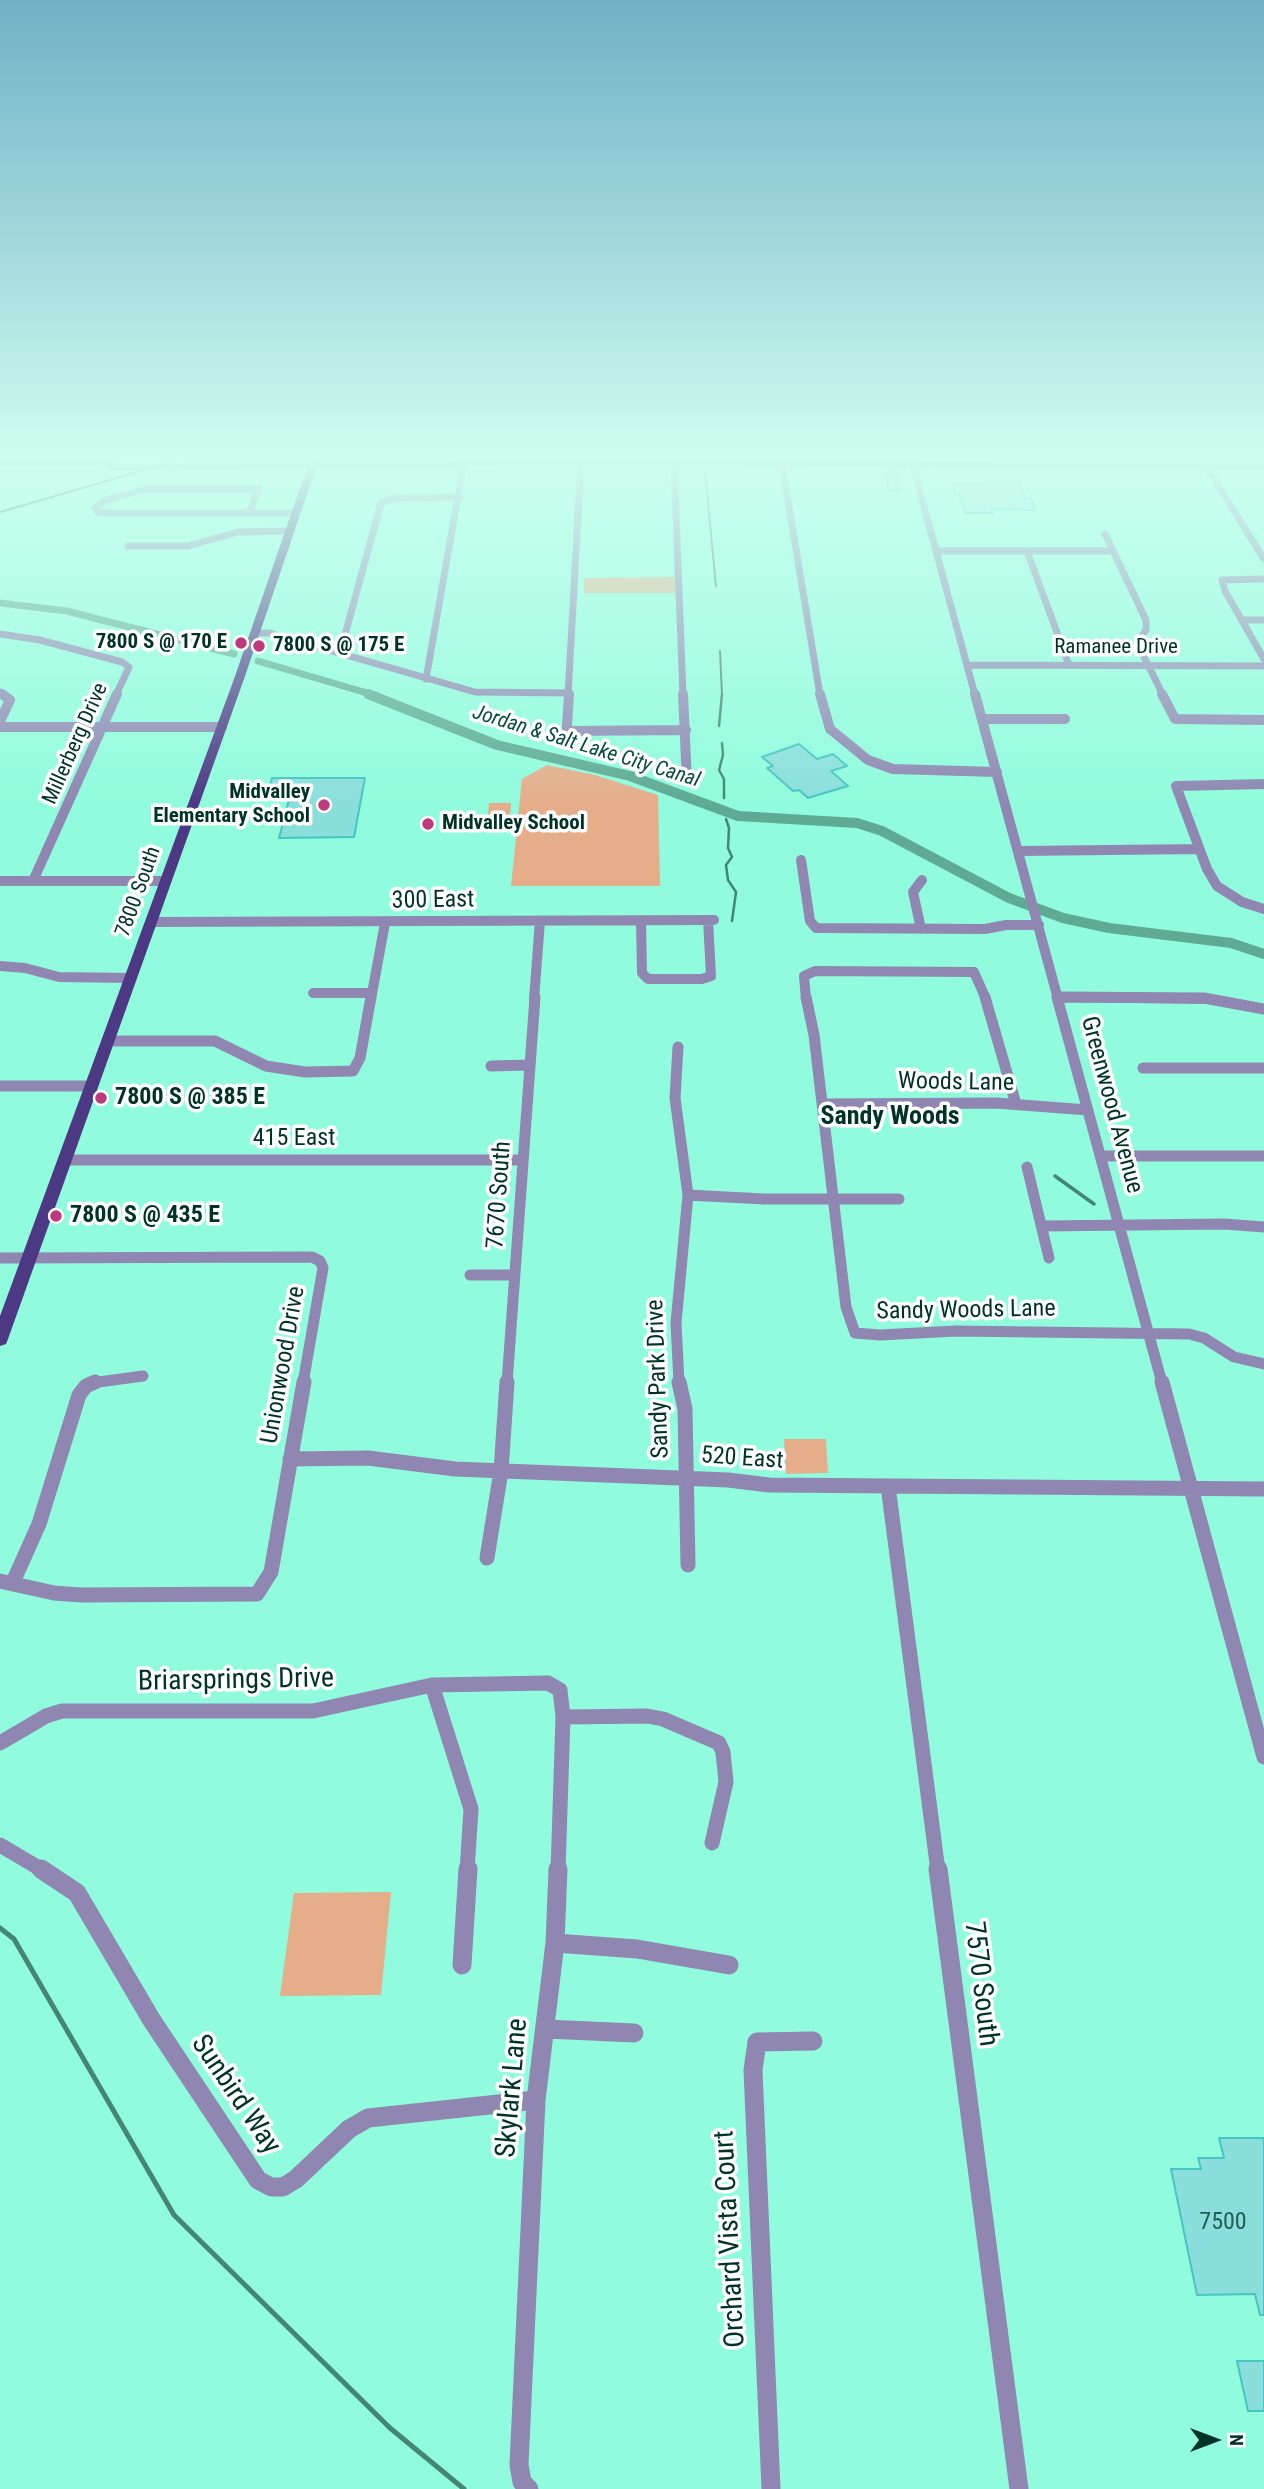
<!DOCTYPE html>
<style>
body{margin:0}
#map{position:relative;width:1264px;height:2489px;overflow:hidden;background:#91fcdd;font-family:"Roboto Condensed",sans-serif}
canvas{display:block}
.north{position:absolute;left:1180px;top:2405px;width:70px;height:70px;-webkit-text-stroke:5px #fff;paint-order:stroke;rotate:90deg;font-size:19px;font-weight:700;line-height:28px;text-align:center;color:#003327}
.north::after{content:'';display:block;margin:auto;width:24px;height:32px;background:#003327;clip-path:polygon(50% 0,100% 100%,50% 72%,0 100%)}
</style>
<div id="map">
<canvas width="1264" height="2489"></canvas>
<div class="north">N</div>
</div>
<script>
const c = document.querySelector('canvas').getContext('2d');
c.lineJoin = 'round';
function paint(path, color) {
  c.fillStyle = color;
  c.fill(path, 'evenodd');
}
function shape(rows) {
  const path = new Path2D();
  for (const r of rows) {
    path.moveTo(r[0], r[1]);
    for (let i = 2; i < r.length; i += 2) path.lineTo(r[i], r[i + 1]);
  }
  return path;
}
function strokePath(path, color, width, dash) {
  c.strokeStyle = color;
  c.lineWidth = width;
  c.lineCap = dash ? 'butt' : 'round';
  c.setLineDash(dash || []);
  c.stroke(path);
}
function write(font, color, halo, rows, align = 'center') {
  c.font = font + ' "Roboto Condensed",sans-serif';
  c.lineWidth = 7;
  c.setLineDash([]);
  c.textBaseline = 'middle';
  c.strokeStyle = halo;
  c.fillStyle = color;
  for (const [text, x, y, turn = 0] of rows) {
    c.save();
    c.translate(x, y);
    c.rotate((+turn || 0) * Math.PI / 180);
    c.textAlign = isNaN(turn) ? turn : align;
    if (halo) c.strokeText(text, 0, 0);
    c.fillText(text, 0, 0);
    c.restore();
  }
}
const green = shape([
 [675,577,676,593,584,593,584,578],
 [547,765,595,775,658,795,660,886,511,886,522,779],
 [489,803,511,803,509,827,487,827],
 [784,1439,826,1439,828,1473,786,1474],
 [391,1892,381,1995,280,1996,294,1893]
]);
const streamFar3 = shape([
 [705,472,716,586],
 [720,651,722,695]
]);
const streamFar2 = shape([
 [719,726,722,694],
 [722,743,723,755,719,770,724,779,724,798],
 [726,819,729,828,728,848,732,857,726,865,728,880,736,892,732,921]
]);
const streamFar1 = shape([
 [1055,1176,1094,1204]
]);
const stream = shape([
 [0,1928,14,1939,174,2215,390,2428,464,2489]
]);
const canalFar1 = shape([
 [0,603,67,611,234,654],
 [258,661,374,695]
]);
const canal = shape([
 [368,694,497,745,630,776,738,816,857,823,882,831,1009,898,1063,918,1109,928,1231,943,1264,954]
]);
const building = shape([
 [885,472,896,472,900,491,889,491,885,472],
 [989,480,1018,480,1025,498,1031,498,1035,510,992,509,993,513,965,513,959,495,955,495,952,484,990,484,989,480],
 [799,744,817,759,833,754,847,766,831,771,848,786,808,798,799,790,793,791,767,768,773,766,762,757,799,744],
 [272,778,365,778,354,837,279,838,290,796,267,796,272,778],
 [1219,2138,1264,2138,1264,2315,1260,2315,1255,2294,1197,2295,1171,2169,1201,2169,1198,2158,1224,2158,1219,2138],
 [1237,2361,1264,2361,1264,2411,1248,2411,1237,2361]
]);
const minorFar4 = shape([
 [910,455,975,695],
 [674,463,683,695],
 [782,464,820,695],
 [1205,465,1264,559],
 [146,489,259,489,249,513,108,513,98,512,95,508,106,500,146,489],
 [249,513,296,513],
 [1105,534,1146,620,1146,630,1139,640,1140,649,1163,695],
 [128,546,188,546,238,532,290,531],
 [938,551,1113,551],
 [1027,551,1069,665],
 [1264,579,1222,580,1225,591,1264,659],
 [1242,620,1264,620],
 [255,633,269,633,475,692,569,693],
 [0,634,40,640,122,662,129,667,116,695],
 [340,653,381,503,395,498,460,497],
 [969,665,1264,666],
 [426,679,464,462],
 [0,692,4,695],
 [568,695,581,463]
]);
const minorFar3 = shape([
 [683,694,687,782],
 [820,694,830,729,868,760,893,769,997,772],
 [975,694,1058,999],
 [1162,694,1175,719,1264,720],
 [983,719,1065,719],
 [0,721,10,700,2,694],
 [0,727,222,727],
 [567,731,686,730],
 [566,741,569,694],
 [1264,784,1176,786,1207,869,1217,886,1242,902,1264,909],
 [1019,851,1199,849],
 [801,860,810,921,816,928,985,929,1006,925,1039,925],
 [0,881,166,881],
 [33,881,117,694],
 [641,921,642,973,648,979,702,979,711,976,708,920],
 [151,922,714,920],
 [921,929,913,892,922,880],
 [0,966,25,968,59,977,131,978],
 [313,993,372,993],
 [1059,997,1208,999],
 [371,999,385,923],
 [534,999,540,921],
 [806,999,804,976,815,971,974,972,986,999]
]);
const minorFar2 = shape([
 [806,997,814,1035,846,1307,855,1333,880,1335,956,1331,1189,1334,1204,1338,1234,1357,1264,1364],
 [985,997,1016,1104],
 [1057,997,1162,1383],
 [1059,997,1204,998,1264,1009],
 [108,1041,215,1041,266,1066,305,1072,353,1071,360,1058,371,997],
 [678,1047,675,1098,688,1195,676,1323,679,1383],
 [491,1066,530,1065],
 [1143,1068,1264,1068],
 [0,1086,92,1086],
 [822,1104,996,1103,1088,1110],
 [1101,1156,1264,1156],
 [65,1160,523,1160],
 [1027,1167,1049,1258],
 [688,1195,764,1199,899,1199],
 [1041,1226,1224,1224,1264,1227],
 [0,1258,312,1257,320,1261,323,1268,303,1383],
 [470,1275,515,1275],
 [91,1383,143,1376],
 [507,1383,535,997]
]);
const minorFar1 = shape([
 [679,1382,685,1409,688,1565],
 [1162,1382,1264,1757],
 [290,1459,368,1458,455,1469,728,1480,769,1485,1264,1489],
 [888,1486,938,1871],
 [487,1558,501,1471,507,1382],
 [0,1581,54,1593,81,1595,257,1594,271,1572,304,1382],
 [13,1582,39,1524,79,1395,86,1386,95,1382],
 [432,1685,471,1809,467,1871],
 [563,1717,647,1716,663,1719,719,1743,723,1752,726,1782,712,1843],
 [0,1743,46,1716,62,1711,313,1711,432,1685,548,1683,560,1690,563,1717,558,1871],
 [0,1845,44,1871]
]);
const minor = shape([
 [41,1869,77,1893,151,2019,258,2180,271,2187,283,2187,296,2179,349,2129,368,2118,536,2100],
 [938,1869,1019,2489],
 [555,1943,637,1949,729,1965],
 [462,1965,468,1869],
 [546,2029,634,2033],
 [529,2489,522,2482,519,2465,536,2100,555,1943,558,1869],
 [771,2489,753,2070,757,2042,813,2041]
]);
const major = shape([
 [315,455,319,458,317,463,450,462,464,459,1264,463,1264,469,464,465,450,468,316,468,244,679,8,1339,6,1344,0,1346,0,1316,234,679,307,468,114,470,100,465,0,465,0,459,113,459,117,462,115,464,309,463,315,455]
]);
const tram = shape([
 [0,512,196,455]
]);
const markers = [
 [241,643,7,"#be3a7e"],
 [259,646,7,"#be3a7e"],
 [324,805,7,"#be3a7e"],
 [428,824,7,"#be3a7e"],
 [101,1098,7,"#be3a7e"],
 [56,1216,7,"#be3a7e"]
];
const farPoinames = [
 ["7800 S @ 170 E",227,643],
 ["7800 S @ 175 E",273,646,"left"],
 ["Midvalley",310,793],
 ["Elementary School",310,817],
 ["Midvalley School",442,824,"left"]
];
const farStreetnames = [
 ["Ramanee Drive",1116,648],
 ["Millerberg Drive",76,744,-66],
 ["7800 South",139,892,-70]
];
const farWaternames = [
 ["Jordan & Salt Lake City Canal",586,747,17]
];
const streetNames = [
 ["300 East",433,901,-1],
 ["Woods Lane",956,1083,1],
 ["Greenwood Avenue",1111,1105,75],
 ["415 East",294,1139],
 ["7670 South",500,1195,-86],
 ["Sandy Woods Lane",966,1311,-1],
 ["Unionwood Drive",284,1365,-80],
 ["Sandy Park Drive",659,1379,-92],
 ["520 East",742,1459,4]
];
const poiNames = [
 ["7800 S @ 385 E",115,1098],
 ["7800 S @ 435 E",70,1216]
];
const nearNumbernames = [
 ["7500",1223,2223]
];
const neighbourhoodNames = [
 ["Sandy Woods",890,1117]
];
const nearStreetnames = [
 ["Briarsprings Drive",236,1681,-1],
 ["7570 South",980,1984,83],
 ["Skylark Lane",513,2088,-85],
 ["Sunbird Way",235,2095,56],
 ["Orchard Vista Court",731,2239,-93]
];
paint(green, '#e5ad8a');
strokePath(streamFar3, '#428673', 2);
strokePath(streamFar2, '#428673', 2.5);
strokePath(streamFar1, '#428673', 3.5);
strokePath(stream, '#428673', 5);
strokePath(canalFar1, '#5eaa94', 7);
strokePath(canal, '#5eaa94', 10);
paint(building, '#8adfdc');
strokePath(building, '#46c5c2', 2);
strokePath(minorFar4, '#8f87b2', 7);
strokePath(minorFar3, '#8f87b2', 10);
strokePath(minorFar2, '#8f87b2', 11);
strokePath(minorFar1, '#8f87b2', 15);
strokePath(minor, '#8f87b2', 19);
paint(major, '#4d3883');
strokePath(tram, '#134e3f', 2);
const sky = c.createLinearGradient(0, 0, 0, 804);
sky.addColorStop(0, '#71b0c6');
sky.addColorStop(0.57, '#cefef0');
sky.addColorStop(1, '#cefef000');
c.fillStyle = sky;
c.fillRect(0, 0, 1264, 804);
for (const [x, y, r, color] of markers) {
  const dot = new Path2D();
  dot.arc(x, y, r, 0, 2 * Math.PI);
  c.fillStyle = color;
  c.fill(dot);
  strokePath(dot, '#fff', 2.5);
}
write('bold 21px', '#003327', '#fff', farPoinames, 'right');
write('21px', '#003327', '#fff', farStreetnames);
write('italic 21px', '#084c3d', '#fff', farWaternames);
write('24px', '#003327', '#fff', streetNames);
write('bold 24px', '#003327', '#fff', poiNames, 'left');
write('24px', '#225e54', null, nearNumbernames);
write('bold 26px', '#003327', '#fff', neighbourhoodNames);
write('28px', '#003327', '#fff', nearStreetnames);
</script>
